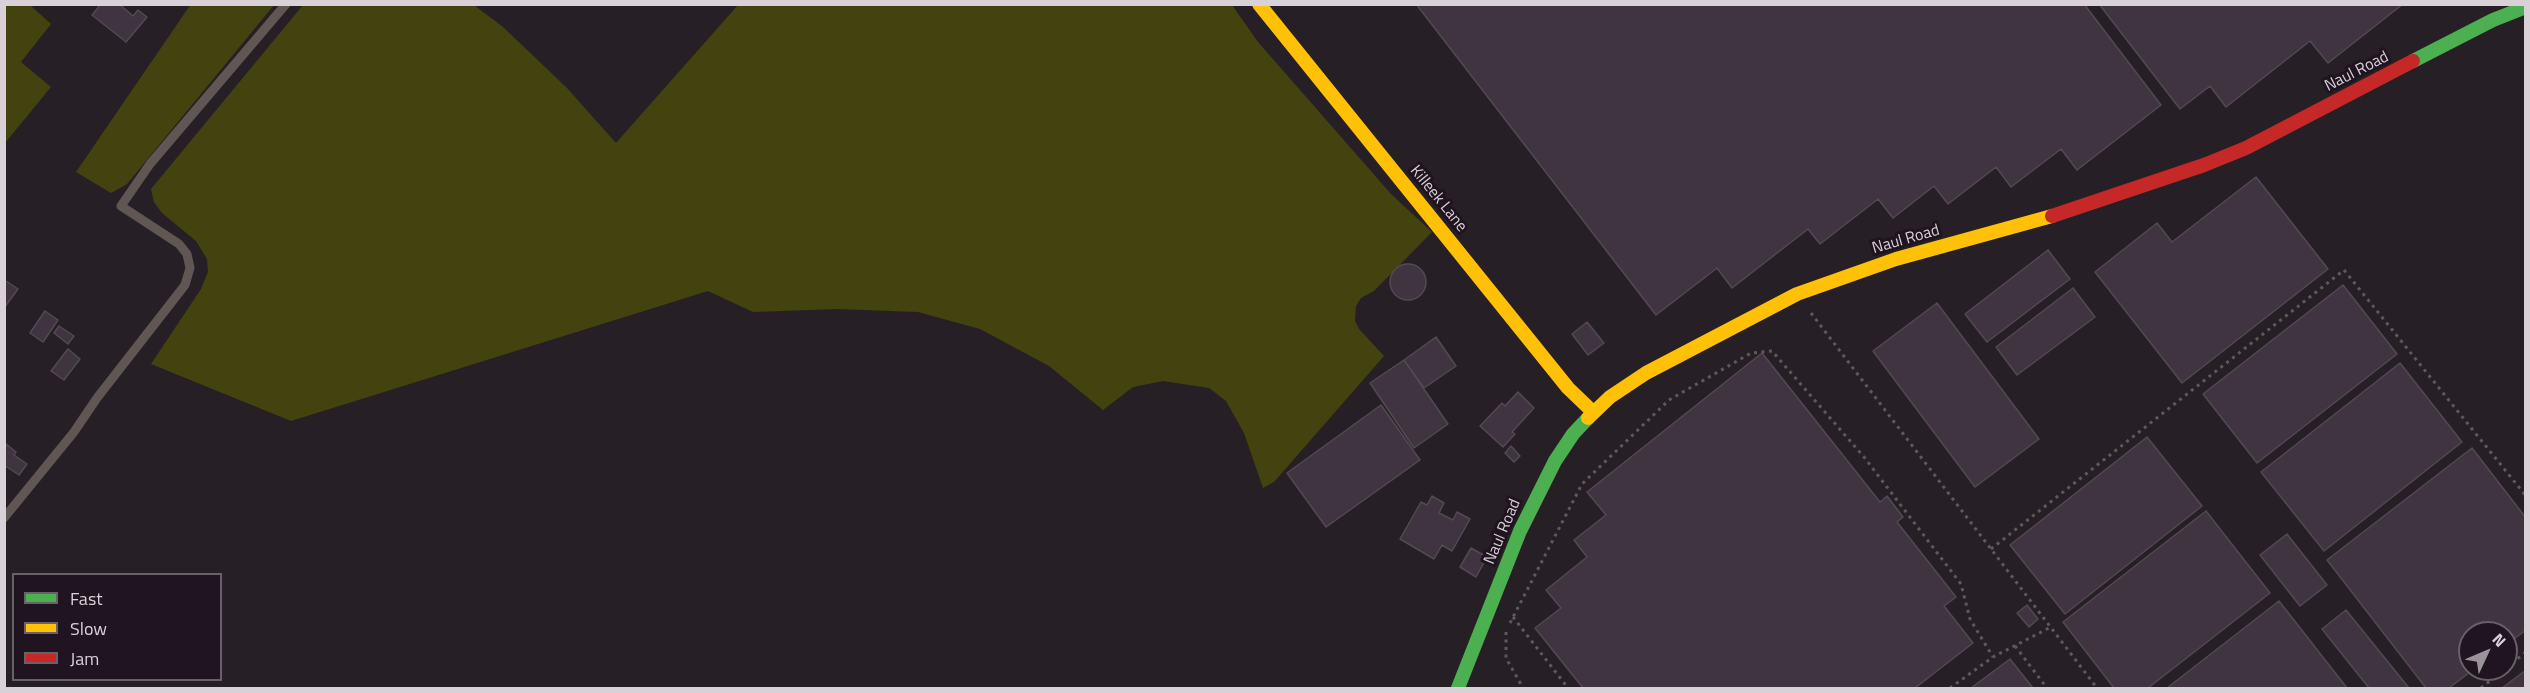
<!DOCTYPE html>
<style>
body{margin:0}
#map{position:relative;width:2530px;height:693px;overflow:hidden;background:#262026;font-family:"Titillium Web",sans-serif}
canvas{display:block}
.frame{position:absolute;inset:0;border:6px solid #d8d1d8;pointer-events:none}
.legend{position:absolute;left:12px;top:573px;width:210px;height:108px;box-sizing:border-box;background:#1f141f;border:2px solid #696069;margin:0;padding:8px 10px;list-style:none;font-size:18px;color:#d8d1d8}
.legend li{display:flex;align-items:center;gap:12px;height:30px}
.legend b{width:30px;border:2px solid #696069}
.north{position:absolute;left:2458px;top:621px;width:60px;height:60px;box-sizing:border-box;background:#1f141f;border:2px solid #696069;border-radius:50%;rotate:46deg;font-size:16px;font-weight:700;line-height:24px;text-align:center;color:#d8d1d8}
.north::after{content:'';display:block;margin:auto;width:21px;height:27px;background:#9a939a;clip-path:polygon(50% 0,100% 100%,50% 72%,0 100%)}
</style>
<div id="map">
<canvas width="2530" height="693"></canvas>
<div class="frame"></div>
<ul class="legend">
<li><b style="height:8px;background:#4caf50"></b>Fast</li>
<li><b style="height:8px;background:#ffc107"></b>Slow</li>
<li><b style="height:8px;background:#c62828"></b>Jam</li>
</ul>
<div class="north">N</div>
</div>
<script>
const c = document.querySelector('canvas').getContext('2d');
c.lineJoin = 'round';
function paint(path, color) {
  c.fillStyle = color;
  c.fill(path, 'evenodd');
}
function shape(rows) {
  const path = new Path2D();
  for (const r of rows) {
    if (r.length === 3) {
      path.moveTo(r[0] + r[2], r[1]);
      path.arc(r[0], r[1], r[2], 0, 2 * Math.PI);
      continue;
    }
    path.moveTo(r[0], r[1]);
    for (let i = 2; i < r.length; i += 2) path.lineTo(r[i], r[i + 1]);
  }
  return path;
}
function strokePath(path, color, width, dash) {
  c.strokeStyle = color;
  c.lineWidth = width;
  c.lineCap = dash ? 'butt' : 'round';
  c.setLineDash(dash || []);
  c.stroke(path);
}
function write(font, color, halo, rows, align = 'center') {
  c.font = font + ' "Titillium Web",sans-serif';
  c.lineWidth = 6;
  c.setLineDash([]);
  c.textBaseline = 'middle';
  c.strokeStyle = halo;
  c.fillStyle = color;
  for (const [text, x, y, turn = 0] of rows) {
    c.save();
    c.translate(x, y);
    c.rotate((+turn || 0) * Math.PI / 180);
    c.textAlign = isNaN(turn) ? turn : align;
    if (halo) c.strokeText(text, 0, 0);
    c.fillText(text, 0, 0);
    c.restore();
  }
}
const green = shape([
 [191,4,274,5,127,184,111,193,76,172],
 [4,5,30,5,51,24,21,62,51,87,5,143],
 [303,5,474,5,503,27,567,88,616,143,738,5,1232,5,1258,42,1391,194,1432,232,1374,291,1361,298,1356,306,1355,321,1359,329,1384,356,1274,482,1263,488,1244,433,1226,401,1209,388,1163,381,1133,387,1103,410,1049,366,980,329,918,312,838,309,753,312,708,291,291,421,151,364,201,289,208,272,207,259,196,241,162,213,154,202,151,189]
]);
const building = shape([
 [101,4,119,4,133,16,138,10,147,17,126,42,92,15,101,4],
 [1416,4,2084,4,2161,105,2077,170,2061,149,2011,187,1996,167,1948,204,1934,186,1893,218,1878,199,1820,244,1808,229,1732,288,1717,268,1656,315,1416,4],
 [2099,4,2403,4,2328,63,2310,41,2226,107,2210,86,2180,109,2099,4],
 [2256,177,2328,269,2182,383,2095,272,2157,223,2172,242,2256,177],
 [2048,250,2070,279,1987,342,1965,314,2048,250],
 [1408,282,18],
 [6,281,18,289,4,308,4,282,6,281],
 [2343,285,2397,354,2257,463,2203,394,2343,285],
 [2073,288,2095,317,2017,375,1996,347,2073,288],
 [1937,303,2039,439,1975,487,1873,351,1937,303],
 [45,311,58,320,43,342,30,333,45,311],
 [1587,322,1604,343,1588,355,1572,334,1587,322],
 [59,326,74,336,68,344,54,333,59,326],
 [1436,337,1456,366,1424,388,1404,360,1436,337],
 [68,349,80,359,64,380,51,371,68,349],
 [1762,353,1880,502,1887,496,1903,517,1897,522,1956,597,1944,606,1973,643,1915,688,1583,688,1535,628,1561,608,1546,590,1587,557,1574,540,1606,515,1587,492,1762,353],
 [1404,360,1448,424,1414,448,1370,383,1404,360],
 [2400,363,2462,442,2324,551,2261,472,2400,363],
 [1518,392,1534,408,1512,432,1515,434,1503,447,1480,426,1502,403,1505,406,1518,392],
 [1381,405,1420,460,1326,527,1287,473,1381,405],
 [2147,437,2202,506,2065,614,2010,545,2147,437],
 [6,444,16,452,14,455,27,464,19,475,4,465,6,444],
 [1511,446,1520,456,1514,462,1505,453,1511,446],
 [2472,448,2526,518,2526,630,2506,645,2506,633,2470,633,2470,669,2474,669,2449,688,2426,688,2327,560,2472,448],
 [1432,496,1444,503,1439,513,1453,520,1457,512,1470,519,1452,551,1442,545,1434,559,1400,539,1421,502,1427,505,1432,496],
 [2206,511,2270,593,2148,688,2114,688,2063,622,2206,511],
 [2287,534,2327,585,2300,606,2260,555,2287,534],
 [1471,548,1487,557,1476,577,1460,567,1471,548],
 [2279,601,2347,688,2167,688,2279,601],
 [2027,605,2038,619,2029,627,2017,613,2027,605],
 [2346,610,2409,688,2369,688,2322,629,2346,610],
 [2010,659,2033,688,1971,688,2010,659],
 [2526,670,2526,688,2502,688,2526,670]
]);
const path = shape([
 [1811,313,2097,688],
 [1991,549,2344,270,2526,496],
 [1513,617,1568,688],
 [1510,623,1582,484,1669,400,1751,353,1772,351,1864,457,1961,584,1970,619,1993,657],
 [1506,632,1506,658,1523,688],
 [2015,646,2047,688],
 [2506,668,2526,652],
 [1950,688,1993,657,2051,627],
 [2481,688,2505,669]
]);
const lane = shape([
 [4,518,74,432,97,398,185,285,190,268,187,254,179,244,121,206,150,164,286,4]
]);
const fast = shape([
 [2413,61,2493,20,2526,7],
 [1458,688,1520,531,1555,461,1573,434,1588,418]
]);
const slow = shape([
 [1259,4,1568,388,1593,412],
 [1588,418,1610,397,1646,373,1797,294,1896,259,2052,216]
]);
const jam = shape([
 [2052,216,2204,165,2246,148,2413,61]
]);
const streetNames = [
 ["Naul Road",2357,72,-27],
 ["Killeek Lane",1438,199,51],
 ["Naul Road",1906,240,-16],
 ["Naul Road",1503,532,-67]
];
paint(green, '#42430f');
paint(building, '#403440');
strokePath(building, '#504b50', 1.5);
strokePath(path, '#605959', 3, [3, 4.5]);
strokePath(lane, '#605755', 9);
strokePath(fast, '#4caf50', 14);
strokePath(slow, '#ffc107', 14);
strokePath(jam, '#c62828', 14);
write('16px', '#d8d1d8', '#1f141f', streetNames);
</script>
